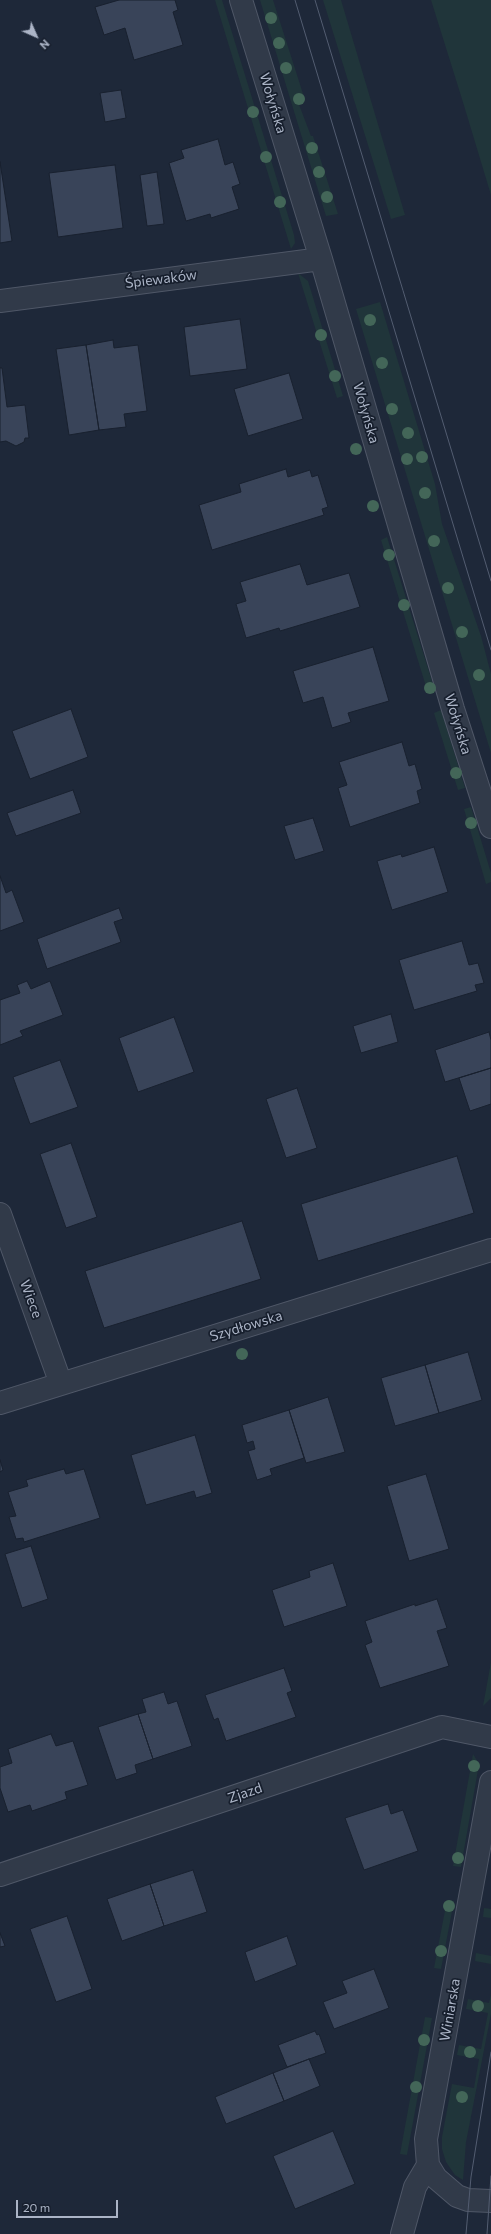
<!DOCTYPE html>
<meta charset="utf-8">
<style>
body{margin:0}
#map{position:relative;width:491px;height:2234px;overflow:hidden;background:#1e2839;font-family:Commissioner,sans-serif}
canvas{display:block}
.north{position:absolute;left:16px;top:16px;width:40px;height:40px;-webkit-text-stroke:3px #171f2d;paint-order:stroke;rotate:135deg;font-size:11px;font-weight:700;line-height:16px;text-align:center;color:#abb4c6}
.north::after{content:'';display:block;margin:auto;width:14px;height:18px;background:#abb4c6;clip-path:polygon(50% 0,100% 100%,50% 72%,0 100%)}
.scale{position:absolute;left:16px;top:2200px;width:102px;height:18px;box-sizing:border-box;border:2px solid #abb4c6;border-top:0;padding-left:5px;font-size:12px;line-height:14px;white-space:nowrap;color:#abb4c6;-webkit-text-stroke:3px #171f2d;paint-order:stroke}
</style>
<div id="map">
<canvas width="491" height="2234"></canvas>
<div class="north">N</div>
<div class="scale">20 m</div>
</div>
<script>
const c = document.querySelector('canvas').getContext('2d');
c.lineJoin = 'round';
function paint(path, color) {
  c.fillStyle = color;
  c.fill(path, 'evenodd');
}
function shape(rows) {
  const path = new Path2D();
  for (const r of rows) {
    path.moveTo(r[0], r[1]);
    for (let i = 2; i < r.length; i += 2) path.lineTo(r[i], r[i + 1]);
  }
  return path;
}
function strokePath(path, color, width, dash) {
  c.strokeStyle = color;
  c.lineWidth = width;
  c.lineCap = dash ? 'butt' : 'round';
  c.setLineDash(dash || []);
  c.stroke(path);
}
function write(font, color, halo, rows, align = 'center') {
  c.font = font + ' Commissioner,sans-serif';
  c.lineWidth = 3.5;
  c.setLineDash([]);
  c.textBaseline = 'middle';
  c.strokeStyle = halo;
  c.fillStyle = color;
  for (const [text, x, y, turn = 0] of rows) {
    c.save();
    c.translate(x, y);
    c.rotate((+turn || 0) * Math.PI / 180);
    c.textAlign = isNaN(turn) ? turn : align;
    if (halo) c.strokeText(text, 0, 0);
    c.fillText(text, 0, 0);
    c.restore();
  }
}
const green = shape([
 [215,0,222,0,294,235,295,243,291,249],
 [260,0,273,0,305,100,298,102,311,136,313,136,338,214,326,216],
 [323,0,341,0,405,215,391,219],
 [431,0,491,0,491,195,462,99],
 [298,273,308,281,343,396,337,398],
 [380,302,435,484,442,524,481,636,491,674,491,753,356,309],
 [387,537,435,691,428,693,381,540],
 [441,710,465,788,458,790,434,713],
 [471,807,491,873,491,882,486,884,464,809],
 [491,1662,491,1698,483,1706],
 [473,1754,479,1764,461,1867,453,1866],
 [447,1900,454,1901,441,1969,434,1968],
 [484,1908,491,1909,491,1918,483,1917],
 [476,1953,491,1956,491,1964,475,1961],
 [491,1995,491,2014,466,2142,463,2180,455,2175,446,2162,442,2149,442,2137,452,2084,474,2088,479,2059,457,2055,459,2045,481,2049,488,2013,466,2009,468,1999,489,2003],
 [425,2017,432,2018,407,2155,400,2154]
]);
const building = shape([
 [119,0,175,0,178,10,173,12,183,45,134,60,125,28,104,35,95,7,119,0],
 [121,90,126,118,105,122,100,93,121,90],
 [218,139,225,165,233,162,240,184,232,187,239,209,211,218,210,214,186,221,169,163,184,158,181,150,218,139],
 [0,162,12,241,0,243,0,162],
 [115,165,123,228,58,237,49,173,115,165],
 [157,172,164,224,147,226,140,175,157,172],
 [240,319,247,369,190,376,184,327,240,319],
 [113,340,114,348,138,345,147,411,124,414,126,427,99,430,86,345,113,340],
 [86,345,99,430,69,435,56,349,86,345],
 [0,368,2,368,7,407,25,405,29,438,25,438,24,442,16,446,6,441,0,442,0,368],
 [289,373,303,419,248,436,234,389,289,373],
 [286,469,288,477,310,470,312,477,318,475,328,507,322,509,324,515,212,550,199,505,241,492,239,484,286,469],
 [300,564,307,585,349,573,360,607,280,631,279,628,246,638,236,604,246,601,240,582,300,564],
 [373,647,389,701,348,713,351,722,332,728,323,697,303,703,293,671,373,647],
 [71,709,88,757,30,779,12,731,71,709],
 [402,742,409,766,415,764,422,789,417,791,420,803,350,827,338,788,347,785,339,762,402,742],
 [73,790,81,813,16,836,7,813,73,790],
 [313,818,324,851,295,860,284,826,313,818],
 [434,847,448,892,392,910,377,861,401,854,402,857,434,847],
 [0,876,6,893,12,890,24,922,0,931,0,876],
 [119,908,123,919,114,922,121,942,47,969,37,939,119,908],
 [462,941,469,965,478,963,484,983,475,985,477,991,414,1010,399,960,462,941],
 [27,981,31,989,50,981,63,1015,20,1031,23,1036,0,1045,0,1000,20,993,17,985,27,981],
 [391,1014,398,1042,361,1053,353,1026,391,1014],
 [174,1017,194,1072,138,1092,119,1038,174,1017],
 [489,1032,491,1040,491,1068,445,1082,435,1050,489,1032],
 [60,1060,78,1107,30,1124,13,1077,60,1060],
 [491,1068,491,1104,470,1111,459,1078,491,1068],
 [297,1088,317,1148,286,1158,266,1099,297,1088],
 [71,1143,97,1217,66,1228,40,1154,71,1143],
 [457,1156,474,1213,318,1261,301,1204,457,1156],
 [242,1221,261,1279,104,1328,85,1271,242,1221],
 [468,1352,482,1400,439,1413,425,1365,468,1352],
 [425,1365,439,1413,395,1426,381,1378,425,1365],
 [328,1397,345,1452,306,1463,289,1410,328,1397],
 [289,1410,304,1458,270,1469,272,1475,257,1480,248,1451,255,1449,253,1441,247,1443,242,1425,289,1410],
 [195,1435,212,1493,196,1498,194,1491,146,1505,131,1455,195,1435],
 [0,1460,3,1470,0,1472,0,1460],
 [64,1469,66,1474,84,1469,100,1518,24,1542,23,1538,16,1539,9,1517,16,1516,8,1492,28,1486,26,1480,64,1469],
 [426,1474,449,1549,409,1561,387,1486,426,1474],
 [31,1546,48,1599,22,1608,5,1554,31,1546],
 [333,1563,347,1606,284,1627,272,1590,310,1577,309,1571,333,1563],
 [437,1599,447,1628,437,1631,449,1666,380,1688,365,1645,372,1642,365,1621,415,1604,415,1606,437,1599],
 [284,1668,292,1691,287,1693,296,1717,226,1741,218,1718,214,1720,205,1695,284,1668],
 [164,1692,168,1704,177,1701,192,1746,153,1759,138,1714,146,1712,142,1699,164,1692],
 [138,1714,153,1759,135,1765,137,1773,116,1780,98,1727,138,1714],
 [51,1734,56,1746,73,1741,88,1785,65,1792,67,1799,32,1811,30,1805,8,1812,0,1788,0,1767,12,1763,8,1749,51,1734],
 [388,1804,391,1814,403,1810,418,1851,364,1870,345,1818,388,1804],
 [193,1870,207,1912,164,1926,150,1884,193,1870],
 [150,1884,164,1926,122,1941,107,1899,150,1884],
 [67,1916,92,1989,56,2002,30,1929,67,1916],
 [0,1933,5,1946,0,1947,0,1933],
 [287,1936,297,1965,255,1982,245,1952,287,1936],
 [374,1969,389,2008,334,2029,323,2002,347,1993,342,1981,374,1969],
 [315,2031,317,2035,319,2034,326,2053,287,2067,278,2045,315,2031],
 [309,2059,320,2086,284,2101,273,2073,309,2059],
 [273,2073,284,2101,226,2124,215,2097,273,2073],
 [333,2131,355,2184,295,2209,273,2156,333,2131]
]);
const minor = shape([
 [241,0,321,259,453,709,491,827],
 [0,301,321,259],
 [0,1214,61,1384],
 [0,1403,491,1250],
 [0,1875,442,1727,491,1737],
 [428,2165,436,2178,457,2196,468,2200,491,2201],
 [402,2234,415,2187,428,2165,426,2139,491,1782]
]);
const tram = shape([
 [295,0,491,650],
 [315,0,491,581],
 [466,2234,471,2177,491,2052],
 [487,2234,491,2176]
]);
const trees = [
 [271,18],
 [279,43],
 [286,68],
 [299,99],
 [253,112],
 [312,148],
 [266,157],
 [319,172],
 [327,197],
 [280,202],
 [370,320],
 [321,335],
 [382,363],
 [335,376],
 [392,409],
 [408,433],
 [356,449],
 [422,457],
 [407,459],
 [425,493],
 [373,506],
 [434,541],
 [389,555],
 [448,588],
 [404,605],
 [462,632],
 [479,675],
 [430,688],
 [456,773],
 [471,823],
 [242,1354],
 [474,1766],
 [458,1858],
 [449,1906],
 [441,1951],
 [478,2006],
 [424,2040],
 [470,2052],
 [416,2087],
 [462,2097]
];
const streetNames = [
 ["Wołyńska",273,103,73],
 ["Śpiewaków",161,279,-7],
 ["Wołyńska",366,413,74],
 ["Wołyńska",458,724,73],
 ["Wiece",31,1299,70],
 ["Szydłowska",246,1326,-17],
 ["Zjazd",245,1793,-19],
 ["Winiarska",450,2010,-80]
];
paint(green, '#20353a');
paint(building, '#394459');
strokePath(building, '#19212f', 1);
strokePath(minor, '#4f5767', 24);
strokePath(minor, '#313a49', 22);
strokePath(tram, '#535d71', 1);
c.fillStyle = '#436658';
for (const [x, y] of trees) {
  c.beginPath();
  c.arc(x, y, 6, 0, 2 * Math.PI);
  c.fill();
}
write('14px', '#abb4c6', '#171f2d', streetNames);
</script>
